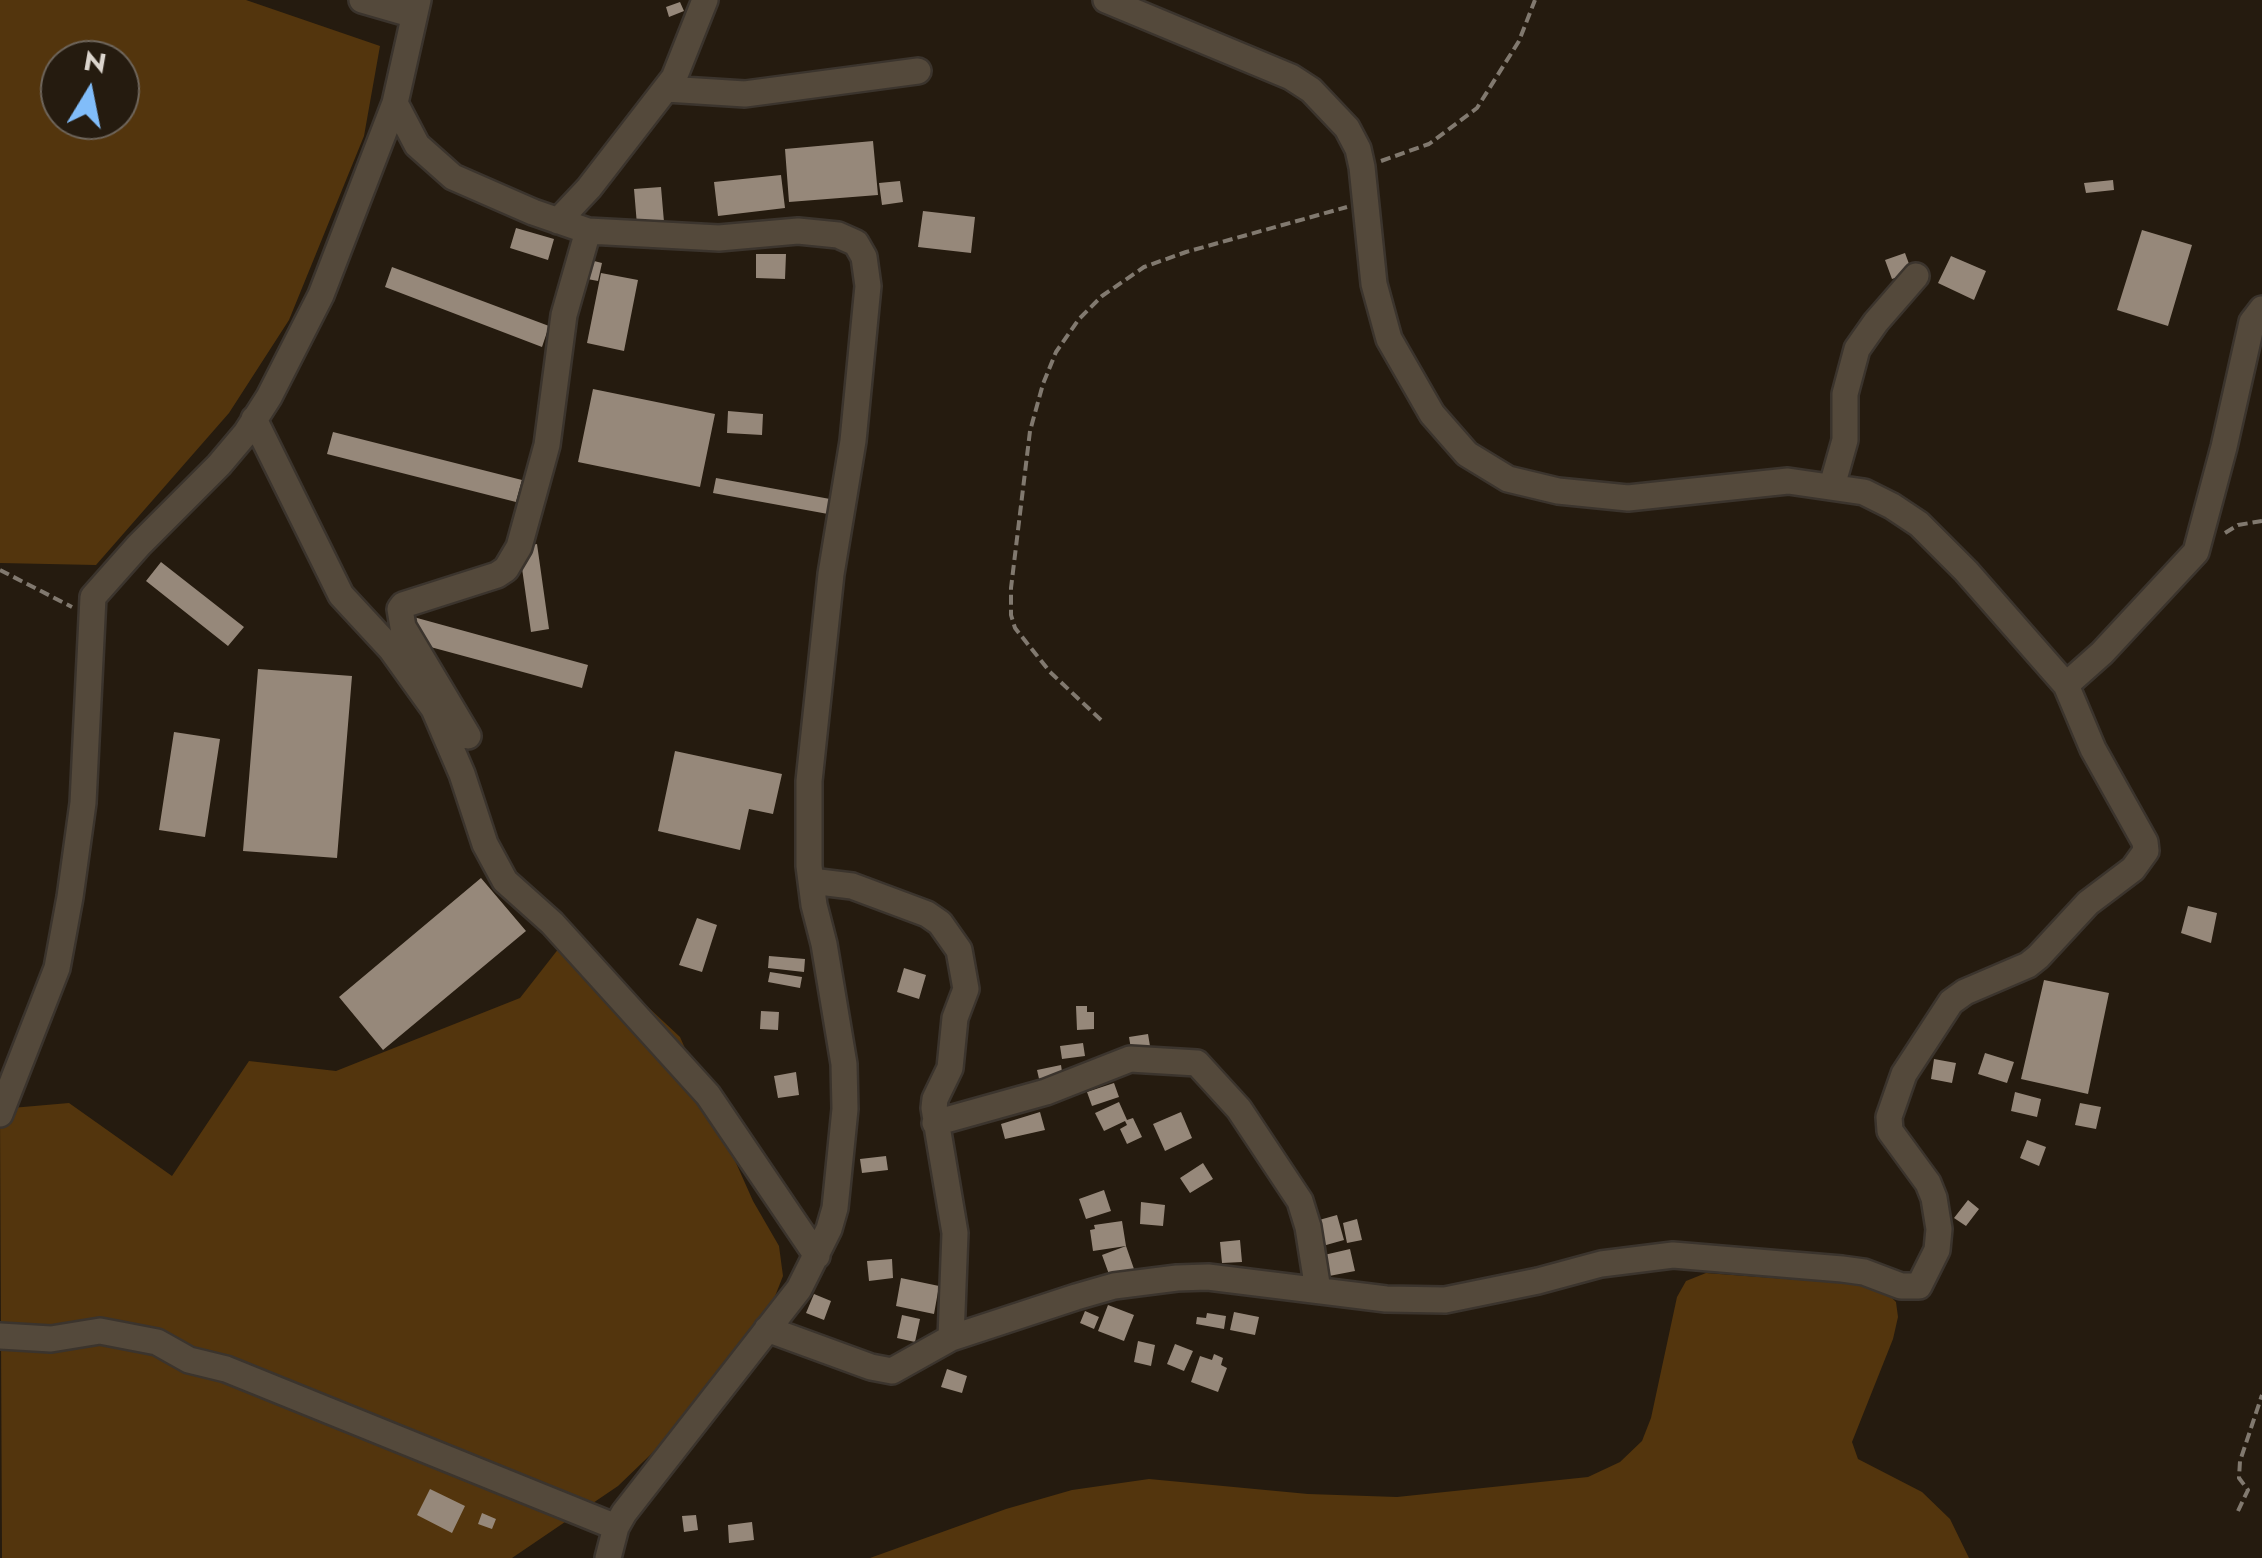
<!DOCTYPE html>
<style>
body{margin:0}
#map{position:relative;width:2262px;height:1558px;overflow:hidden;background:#251b0f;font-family:Jost,sans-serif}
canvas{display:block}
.north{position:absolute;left:40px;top:40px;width:100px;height:100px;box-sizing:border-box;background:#251b0f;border:2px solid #6e655b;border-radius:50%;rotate:10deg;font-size:28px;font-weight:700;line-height:40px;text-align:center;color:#dcd5cd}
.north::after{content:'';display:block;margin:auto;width:35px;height:45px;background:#81bdfa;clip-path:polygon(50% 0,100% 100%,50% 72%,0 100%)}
</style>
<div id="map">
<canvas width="2262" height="1558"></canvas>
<div class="north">N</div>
</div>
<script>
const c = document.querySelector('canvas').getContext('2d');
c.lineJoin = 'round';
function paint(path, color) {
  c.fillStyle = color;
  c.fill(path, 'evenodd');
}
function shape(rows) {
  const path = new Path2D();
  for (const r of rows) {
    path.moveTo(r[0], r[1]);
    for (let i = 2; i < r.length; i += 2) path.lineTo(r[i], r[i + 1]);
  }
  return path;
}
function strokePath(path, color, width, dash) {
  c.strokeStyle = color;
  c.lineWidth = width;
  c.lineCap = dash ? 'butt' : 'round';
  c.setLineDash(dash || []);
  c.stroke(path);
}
const green = shape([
 [0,0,246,0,380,46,364,136,289,320,229,413,96,565,0,563],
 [120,60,120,120,60,120,60,60],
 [570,934,680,1037,753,1201,779,1246,783,1276,768,1314,670,1436,618,1486,512,1558,2,1558,0,1109,69,1103,172,1176,249,1061,336,1071,520,998],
 [1706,1273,1854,1284,1884,1290,1896,1302,1898,1317,1893,1339,1852,1442,1858,1459,1922,1492,1950,1519,1969,1558,870,1558,1006,1509,1072,1490,1149,1479,1308,1494,1397,1497,1588,1477,1620,1462,1642,1441,1651,1418,1677,1297,1686,1281]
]);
const building = shape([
 [680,2,684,11,669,17,666,7],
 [873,141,878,195,789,202,785,149],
 [781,175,785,208,718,216,714,182],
 [2113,180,2114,190,2086,193,2084,183],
 [900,181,903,202,882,205,879,183],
 [661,187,664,222,637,225,634,189],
 [923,211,975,217,971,253,918,247],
 [516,228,554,239,548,260,510,248],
 [2142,230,2192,245,2168,326,2117,310],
 [1905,253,1912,272,1892,279,1885,260],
 [756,254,786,254,785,279,756,278],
 [1951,256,1986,271,1974,300,1938,283],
 [586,259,602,263,598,281,582,278],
 [392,267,549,326,542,347,385,287],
 [601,273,638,280,624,351,587,343],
 [593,389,715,414,700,487,578,462],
 [728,411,763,414,762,435,727,433],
 [333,432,522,480,516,502,327,454],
 [716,478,830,499,828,514,713,493],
 [537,544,549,629,531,632,519,547],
 [161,562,244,627,228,646,146,581],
 [399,613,588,665,582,688,412,642],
 [258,669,352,676,337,858,243,851],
 [174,732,220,739,205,837,159,830],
 [675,751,782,774,773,814,749,809,740,850,658,831],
 [481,878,526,931,383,1050,339,997],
 [2188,906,2217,913,2211,943,2181,933],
 [697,918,717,925,702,972,679,965],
 [769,956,805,959,804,972,768,968],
 [904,968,926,975,919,999,897,992],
 [770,972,802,977,800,988,768,982],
 [2044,980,2109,993,2088,1094,2021,1079],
 [1076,1006,1087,1006,1087,1012,1094,1012,1094,1029,1077,1030],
 [761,1011,779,1012,778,1030,760,1029],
 [1148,1034,1151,1052,1132,1055,1129,1037],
 [1083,1043,1085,1056,1062,1059,1060,1046],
 [1985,1053,2014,1062,2007,1083,1978,1074],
 [1934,1059,1956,1063,1952,1083,1931,1079],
 [1061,1065,1063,1078,1040,1083,1037,1070],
 [796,1072,799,1095,778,1098,774,1076],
 [1114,1083,1119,1097,1092,1106,1087,1092],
 [2015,1092,2041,1099,2037,1117,2011,1111],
 [1119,1102,1127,1120,1133,1118,1142,1137,1127,1144,1120,1129,1127,1125,1125,1121,1104,1131,1095,1113],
 [2080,1103,2101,1107,2096,1129,2075,1125],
 [1040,1112,1045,1130,1005,1139,1001,1124],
 [1181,1112,1192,1138,1165,1151,1153,1124],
 [2027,1140,2046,1147,2039,1166,2020,1158],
 [886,1156,888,1170,862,1173,860,1159],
 [1203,1163,1213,1179,1190,1193,1180,1178],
 [1104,1190,1111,1211,1086,1219,1079,1199],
 [1968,1200,1979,1209,1966,1226,1954,1218],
 [1141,1202,1165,1205,1163,1226,1140,1224],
 [1337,1215,1344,1240,1319,1247,1312,1222],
 [1357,1219,1362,1240,1347,1243,1343,1223],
 [1122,1221,1126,1246,1093,1251,1090,1230,1095,1229,1094,1225],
 [1240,1240,1242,1262,1222,1263,1220,1242],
 [1126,1246,1134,1269,1110,1277,1102,1255],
 [1350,1249,1355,1271,1329,1276,1324,1255],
 [892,1259,893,1278,869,1281,867,1261],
 [901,1278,939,1286,934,1314,896,1306],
 [814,1294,831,1301,824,1320,806,1313],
 [1108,1305,1134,1315,1124,1341,1098,1331],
 [1085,1311,1099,1317,1094,1329,1080,1323],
 [1234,1312,1259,1317,1255,1335,1230,1330],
 [1207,1313,1226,1316,1224,1329,1196,1324,1197,1317,1206,1318],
 [902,1315,920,1319,915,1342,897,1338],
 [1138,1341,1155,1345,1151,1366,1134,1362],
 [1175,1344,1193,1351,1184,1371,1167,1364],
 [1214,1354,1223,1358,1221,1365,1227,1368,1218,1392,1191,1382,1200,1356,1212,1360],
 [947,1369,967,1376,962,1393,941,1387],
 [430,1489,465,1506,452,1533,417,1515],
 [482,1513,496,1519,492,1529,478,1524],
 [696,1515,698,1530,684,1532,682,1516],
 [752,1522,754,1540,729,1543,728,1525]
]);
const path = shape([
 [1381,161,1429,144,1477,108,1519,41,1535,0],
 [2225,533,2238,525,2262,521],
 [0,570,72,607],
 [1101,720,1050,672,1015,628,1011,615,1011,588,1030,431,1043,384,1056,352,1079,319,1102,296,1144,267,1186,252,1347,207],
 [2238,1511,2248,1490,2239,1478,2240,1461,2262,1395]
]);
const minor = shape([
 [362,0,414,15],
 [418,0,395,103,417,145,453,177,533,212,588,231,719,238,798,231,838,235,856,243,864,257,868,286,853,441,831,574,809,781,809,866,814,905,824,944,844,1064,845,1109,835,1208,829,1229,799,1289,624,1513,616,1527,608,1558],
 [666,89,745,94,918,71],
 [558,221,589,188,674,78,705,0],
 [254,419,341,595,391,649,434,709,462,774,485,844,505,881,552,923,708,1095,817,1256],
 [1832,486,1845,440,1845,394,1857,349,1876,322,1916,276],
 [2066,685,2102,653,2196,552,2224,447,2252,322,2262,309],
 [468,736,403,627,400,609,403,605,497,575,506,569,519,547,547,445,564,315,588,231],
 [811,881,852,886,927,914,940,923,959,950,966,989,955,1018,950,1068,935,1099,934,1108,955,1233,951,1338],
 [0,1114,57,968,70,897,83,803,93,597,139,545,219,465,246,433,269,397,321,295,395,103],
 [935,1123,1046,1092,1130,1059,1197,1063,1239,1109,1300,1201,1308,1227,1318,1290],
 [767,1329,871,1367,892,1371,951,1338,1076,1297,1114,1286,1177,1278,1208,1277,1386,1299,1445,1300,1538,1281,1601,1264,1673,1255,1842,1269,1864,1272,1901,1286,1919,1286,1937,1250,1939,1229,1934,1198,1928,1183,1890,1131,1889,1117,1904,1074,1951,1002,1965,992,2028,965,2038,957,2088,903,2133,869,2146,851,2145,842,2093,749,2066,685,1966,571,1919,524,1892,506,1864,492,1788,481,1628,498,1558,491,1508,479,1467,454,1432,414,1389,339,1374,284,1362,167,1358,149,1347,128,1311,90,1291,77,1106,0],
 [0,1336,51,1339,100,1331,157,1342,189,1360,226,1369,616,1527]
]);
paint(green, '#53350d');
paint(building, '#96887a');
strokePath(minor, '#3b342d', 30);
strokePath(path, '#81796f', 4, [10, 5]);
strokePath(minor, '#54493b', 25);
</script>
